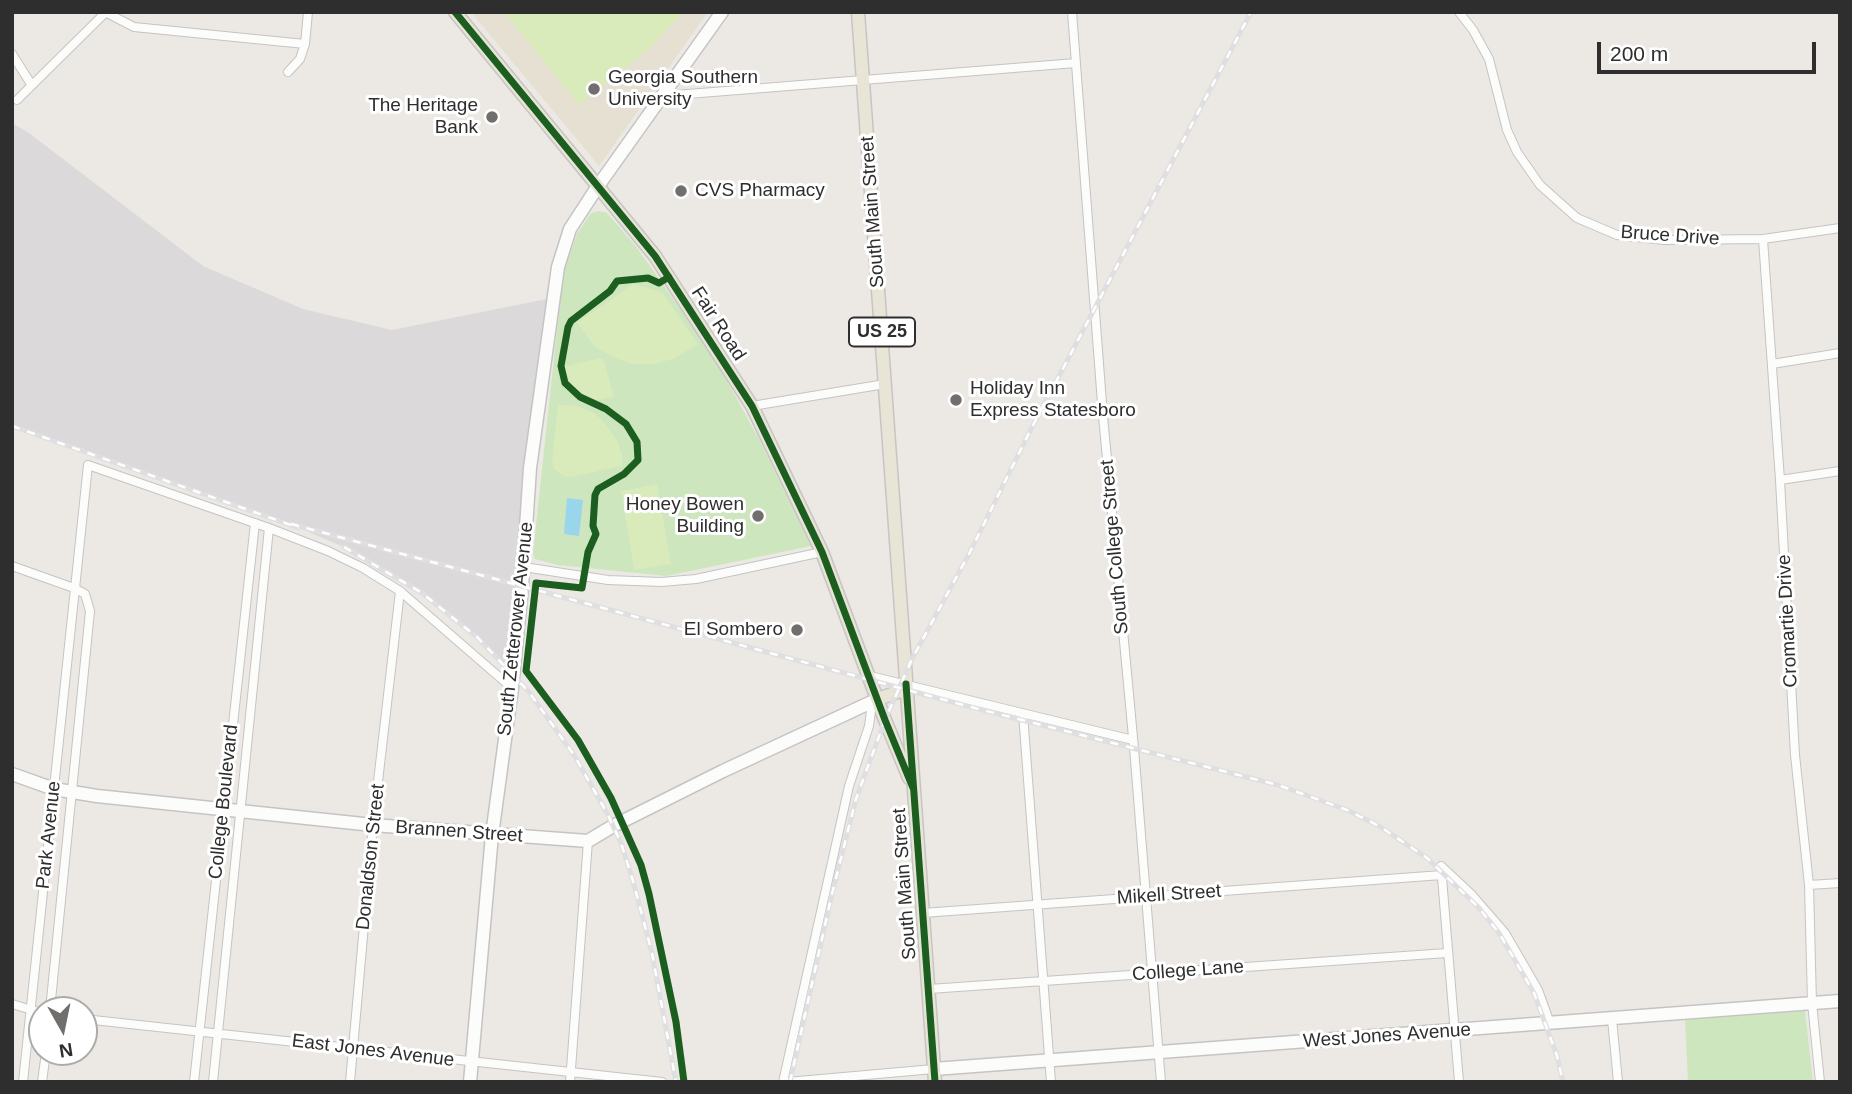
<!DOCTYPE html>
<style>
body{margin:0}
#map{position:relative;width:1852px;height:1094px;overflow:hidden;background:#ece8e4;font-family:Helvetica,sans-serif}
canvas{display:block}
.frame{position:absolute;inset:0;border:14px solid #2e2e2e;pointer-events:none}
.north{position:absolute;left:28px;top:996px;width:70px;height:70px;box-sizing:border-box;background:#fff;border:2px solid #ababab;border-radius:50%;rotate:171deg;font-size:19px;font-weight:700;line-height:28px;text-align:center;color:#2e2e2e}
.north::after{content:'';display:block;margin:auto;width:24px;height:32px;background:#706f6e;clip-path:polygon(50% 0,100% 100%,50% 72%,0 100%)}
.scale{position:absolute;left:1597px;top:42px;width:219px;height:32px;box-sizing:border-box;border:4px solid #2e2e2e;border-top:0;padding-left:9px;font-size:21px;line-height:24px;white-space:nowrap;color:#2e2e2e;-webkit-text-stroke:5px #fff;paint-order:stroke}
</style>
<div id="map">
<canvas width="1852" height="1094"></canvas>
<div class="frame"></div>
<div class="north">N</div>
<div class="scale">200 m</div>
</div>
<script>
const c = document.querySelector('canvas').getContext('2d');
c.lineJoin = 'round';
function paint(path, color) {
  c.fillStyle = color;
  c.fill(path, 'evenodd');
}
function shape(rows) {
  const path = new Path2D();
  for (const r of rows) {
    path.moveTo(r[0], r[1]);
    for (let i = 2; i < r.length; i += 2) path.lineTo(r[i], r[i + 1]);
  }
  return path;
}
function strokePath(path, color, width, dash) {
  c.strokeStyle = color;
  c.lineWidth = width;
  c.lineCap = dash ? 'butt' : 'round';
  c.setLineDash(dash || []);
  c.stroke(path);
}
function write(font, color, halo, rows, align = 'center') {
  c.font = font + ' Helvetica,sans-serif';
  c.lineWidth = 6;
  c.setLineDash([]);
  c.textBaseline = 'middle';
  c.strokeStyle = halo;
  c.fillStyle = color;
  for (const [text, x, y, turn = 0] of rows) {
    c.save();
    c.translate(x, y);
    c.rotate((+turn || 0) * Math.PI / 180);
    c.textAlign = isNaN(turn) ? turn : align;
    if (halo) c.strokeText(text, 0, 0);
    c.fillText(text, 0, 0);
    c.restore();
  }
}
const industrial = shape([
 [12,123,29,133,203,266,303,309,392,330,552,298,513,676,478,638,452,615,422,593,358,553,290,524,12,426]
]);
const education = shape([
 [471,12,708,12,599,166]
]);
const green = shape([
 [599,211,607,213,635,245,711,352,758,437,811,546,666,576,558,565,535,559,533,553,563,274,577,234,591,213],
 [1805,1011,1813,1082,1688,1082,1685,1020]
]);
const pitch = shape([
 [504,12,683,12,650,48,579,105],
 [633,284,662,292,698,344,673,359,653,364,633,364,615,358,595,347,577,323],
 [600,358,604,361,614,397,598,400,586,396,573,387,563,367],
 [558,405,572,405,583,408,594,413,602,420,617,440,622,454,622,466,571,477,564,476,554,469,552,460],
 [657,484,671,564,634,570,621,491]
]);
const water = shape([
 [567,498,583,500,579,536,564,534]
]);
const street = shape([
 [105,12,134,27,305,44],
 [1072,12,1103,416,1134,748,1161,1082],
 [1459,12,1473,30,1489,59,1507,130,1517,152,1540,185,1577,218,1617,235,1664,240,1763,239,1840,228],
 [12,54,31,84],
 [288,72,300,59,305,44,308,12],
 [663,96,1076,63],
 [17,100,105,13],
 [1763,239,1780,480,1795,755,1809,885,1812,1003,1820,1082],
 [1772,364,1840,353],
 [752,406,885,384],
 [1780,480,1840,471],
 [12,566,74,588,85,594,90,611,50,1010],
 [524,567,608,580,661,582,696,579,822,552],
 [870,676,1133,740],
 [1023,714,1051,1082],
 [1441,866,1459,1082],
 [1441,866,1472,895,1505,933,1538,990,1550,1023],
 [1809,885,1840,883],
 [923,913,1442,875],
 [929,989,1447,953],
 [12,1004,42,1013],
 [84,1019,662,1082],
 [1612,1019,1618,1082],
 [23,1082,88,465,269,528,328,551,363,568,400,591,512,688],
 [42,1082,46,1052],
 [194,1082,255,523],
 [213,1082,269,528],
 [350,1082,373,825,400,591],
 [570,1082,588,841],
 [783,1082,849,786,869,726,871,711,867,703],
 [787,1082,934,1069]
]);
const secondary = shape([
 [12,774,54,789,97,796,373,825,588,841,613,826,723,771,878,699],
 [934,1069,1840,1001],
 [470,1082,492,835,512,688,522,587,530,468,558,267,570,229,598,186,722,12]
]);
const primary = shape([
 [455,12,655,256,752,406,822,552,885,720,909,778],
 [858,12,935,1082],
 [878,699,906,689]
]);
const rail = shape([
 [12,426,299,528],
 [291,524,967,706,1278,785,1347,810,1379,826,1427,858,1479,908,1499,933,1534,993,1557,1056,1563,1082],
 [344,547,422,593,478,638,529,692,574,755,607,813,621,843,633,881,652,953,676,1082],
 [790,1082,832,894,856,799,885,720,912,659,970,552,1030,431,1251,12]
]);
const cycleway = shape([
 [455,12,655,256,752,406,822,552,885,720,913,788],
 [669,277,659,283,648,278,617,281,610,291,571,321,568,327,561,366,565,383,580,397,606,409,626,424,637,442,638,460,624,474,598,489,595,495,593,526,596,534,588,552,582,588,536,583,526,671,578,740,611,798,641,865,649,894,676,1022,684,1082],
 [906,684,935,1082]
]);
const markers = [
 [594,89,7,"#706f6e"],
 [492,117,7,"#706f6e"],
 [681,191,7,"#706f6e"],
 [956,400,7,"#706f6e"],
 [758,516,7,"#706f6e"],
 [797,630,7,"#706f6e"]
];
const shields = [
 [882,332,66]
];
const shieldNames = [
 ["US 25",882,332]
];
const poiNames = [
 ["Georgia Southern",608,78],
 ["University",608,100],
 ["The Heritage",478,106,"right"],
 ["Bank",478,128,"right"],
 ["CVS Pharmacy",695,191],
 ["Holiday Inn",970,389],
 ["Express Statesboro",970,411],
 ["Honey Bowen",744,505,"right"],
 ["Building",744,527,"right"],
 ["El Sombero",783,630,"right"]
];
const streetNames = [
 ["South Main Street",873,212,-94],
 ["Bruce Drive",1670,236,4],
 ["Fair Road",718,324,57],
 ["South College Street",1115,547,-95],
 ["Cromartie Drive",1788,621,-93],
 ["South Zetterower Avenue",516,629,-84],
 ["College Boulevard",224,802,-84],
 ["Brannen Street",459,832,4],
 ["Park Avenue",49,835,-84],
 ["Donaldson Street",371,857,-84],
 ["South Main Street",905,884,-94],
 ["Mikell Street",1169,895,-4],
 ["College Lane",1188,971,-4],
 ["West Jones Avenue",1387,1036,-4],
 ["East Jones Avenue",373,1051,7]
];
paint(industrial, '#dcd9db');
paint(education, '#e6e0d3');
paint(green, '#cee6be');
paint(pitch, '#d9eabb');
paint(water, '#99d6ec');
strokePath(street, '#c5c4c5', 10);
strokePath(secondary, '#c5c4c5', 15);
strokePath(primary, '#c6c5c4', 15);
strokePath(street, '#fcfcfb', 8);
strokePath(secondary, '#fcfcfb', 12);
strokePath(primary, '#e8e4d6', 12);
strokePath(rail, '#dfdfe1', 5);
strokePath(rail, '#fff', 2.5, [8]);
strokePath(cycleway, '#1b5e20', 7);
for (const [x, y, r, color] of markers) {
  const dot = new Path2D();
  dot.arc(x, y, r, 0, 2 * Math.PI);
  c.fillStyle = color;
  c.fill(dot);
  strokePath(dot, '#fff', 2.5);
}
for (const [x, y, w] of shields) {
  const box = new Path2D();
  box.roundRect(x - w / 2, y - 14.5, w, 29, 5);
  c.fillStyle = '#fff';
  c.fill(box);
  strokePath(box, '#2e2e2e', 2);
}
write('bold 18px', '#2e2e2e', null, shieldNames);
write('19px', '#2e2e2e', '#fff', poiNames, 'left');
write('19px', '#2e2e2e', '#fff', streetNames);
</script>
